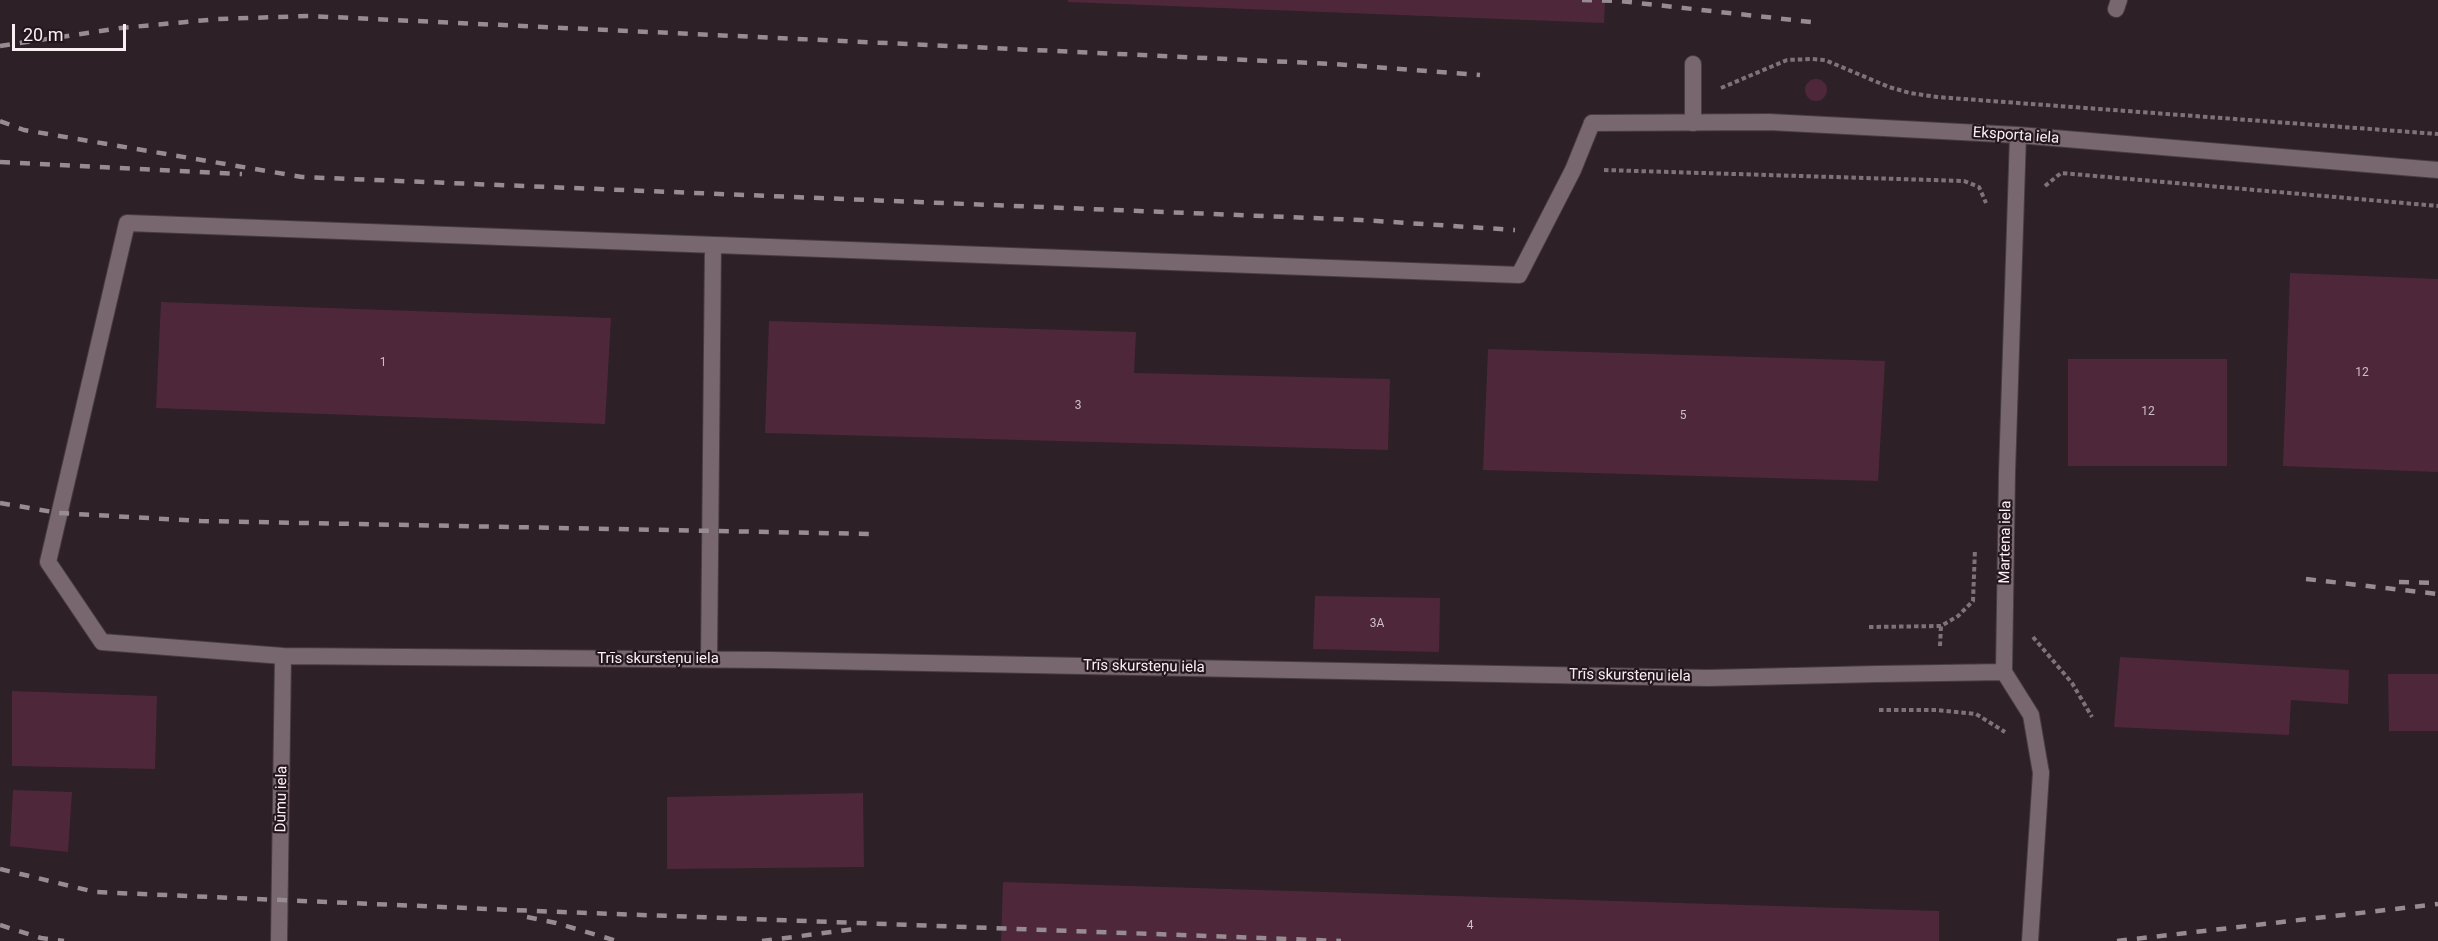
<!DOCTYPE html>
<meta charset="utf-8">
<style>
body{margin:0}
#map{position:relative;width:2438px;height:941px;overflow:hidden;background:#2d2026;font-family:Roboto,sans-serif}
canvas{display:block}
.scale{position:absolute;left:12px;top:24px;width:114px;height:27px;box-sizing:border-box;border:3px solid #faf0f4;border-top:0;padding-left:8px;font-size:18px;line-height:21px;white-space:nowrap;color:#faf0f4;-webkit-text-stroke:4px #23161c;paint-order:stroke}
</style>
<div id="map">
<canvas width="2438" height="941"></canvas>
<div class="scale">20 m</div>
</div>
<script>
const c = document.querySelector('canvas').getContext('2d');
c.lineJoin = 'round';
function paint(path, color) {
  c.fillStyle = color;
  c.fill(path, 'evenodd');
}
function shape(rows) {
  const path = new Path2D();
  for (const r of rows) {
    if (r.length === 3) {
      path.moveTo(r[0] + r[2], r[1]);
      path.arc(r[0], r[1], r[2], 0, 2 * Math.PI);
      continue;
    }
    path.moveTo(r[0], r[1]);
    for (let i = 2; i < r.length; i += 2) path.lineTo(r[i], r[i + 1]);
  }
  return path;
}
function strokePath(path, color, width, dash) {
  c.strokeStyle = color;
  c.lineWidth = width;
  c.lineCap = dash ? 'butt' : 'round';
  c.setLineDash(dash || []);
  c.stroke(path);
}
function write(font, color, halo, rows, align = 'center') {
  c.font = font + ' Roboto,sans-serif';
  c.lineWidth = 4.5;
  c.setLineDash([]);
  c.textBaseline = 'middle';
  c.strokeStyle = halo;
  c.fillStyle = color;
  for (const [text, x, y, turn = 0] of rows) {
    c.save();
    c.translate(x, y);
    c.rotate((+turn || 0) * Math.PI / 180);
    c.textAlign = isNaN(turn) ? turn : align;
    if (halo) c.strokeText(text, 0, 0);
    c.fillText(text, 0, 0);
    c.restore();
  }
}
const building = shape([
 [1068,0,1605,0,1604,23,1068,2],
 [1816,90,11],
 [2290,273,2438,279,2438,472,2283,466],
 [161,302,611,318,605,424,156,408],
 [769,321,1136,332,1134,373,1390,379,1388,450,765,433],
 [1488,349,1885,361,1878,481,1483,470],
 [2068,359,2227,359,2227,466,2068,466],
 [1315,596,1440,598,1439,652,1313,649],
 [2120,657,2349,670,2348,704,2291,700,2289,735,2114,727],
 [2388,674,2438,674,2438,731,2389,731],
 [12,691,157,696,155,769,12,766],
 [13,790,72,792,68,852,10,846],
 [863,793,864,867,667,869,667,797],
 [1003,882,1939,911,1939,941,1001,941]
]);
const path = shape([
 [1721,88,1787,60,1812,59,1825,60,1889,87,1910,93,1937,97,2438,134],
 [1604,170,1964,181,1979,187,1986,203],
 [2045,186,2061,173,2438,206],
 [1869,627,1941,626,1958,616,1973,601,1975,549],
 [2033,637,2072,683,2092,717],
 [1940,646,1941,626],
 [1879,710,1936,710,1976,714,2005,732]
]);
const service = shape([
 [2116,9,2119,0],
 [1592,123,1573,170,1519,275,127,223,48,562,102,642,283,656,771,660,1707,678,1877,674],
 [1693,123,1693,64],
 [709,659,713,245],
 [279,941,283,656],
 [2030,941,2041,773]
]);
const minor = shape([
 [1592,123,1769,122,2018,135,2438,170],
 [2018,135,2007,473,2004,672,2031,715,2041,773],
 [1877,674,2004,672]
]);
const rail = shape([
 [1582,0,1620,1,1811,22],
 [0,46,121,28,218,19,309,16,1333,64,1480,75],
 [0,121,24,130,302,177,1361,220,1515,230],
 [0,162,242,174],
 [0,503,59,513,201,521,872,534],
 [2306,579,2438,594],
 [2399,582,2438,583],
 [0,869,95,892,536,911,1341,941],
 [527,917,556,923,617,941],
 [0,925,41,938,64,941],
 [762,941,855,929],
 [2117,941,2438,904]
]);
const numberNames = [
 ["1",383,363],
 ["12",2362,373],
 ["3",1078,406],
 ["12",2148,412],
 ["5",1683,416],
 ["3A",1377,624],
 ["4",1470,926]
];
const streetNames = [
 ["Eksporta iela",2016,136,4],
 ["Martena iela",2006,542,-89],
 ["Trīs skursteņu iela",658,659],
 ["Trīs skursteņu iela",1144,667,1],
 ["Trīs skursteņu iela",1630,676,1],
 ["Dūmu iela",282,799,-89]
];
paint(building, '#4e273b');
strokePath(service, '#473c41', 18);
strokePath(minor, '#473c41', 18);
strokePath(path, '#7f7378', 4, [4.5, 3]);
strokePath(service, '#78676e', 16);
strokePath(minor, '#78676e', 16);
strokePath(rail, '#978c91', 4.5, [10, 10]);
write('12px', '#cfbec6', null, numberNames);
write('15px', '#faf0f4', '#23161c', streetNames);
</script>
